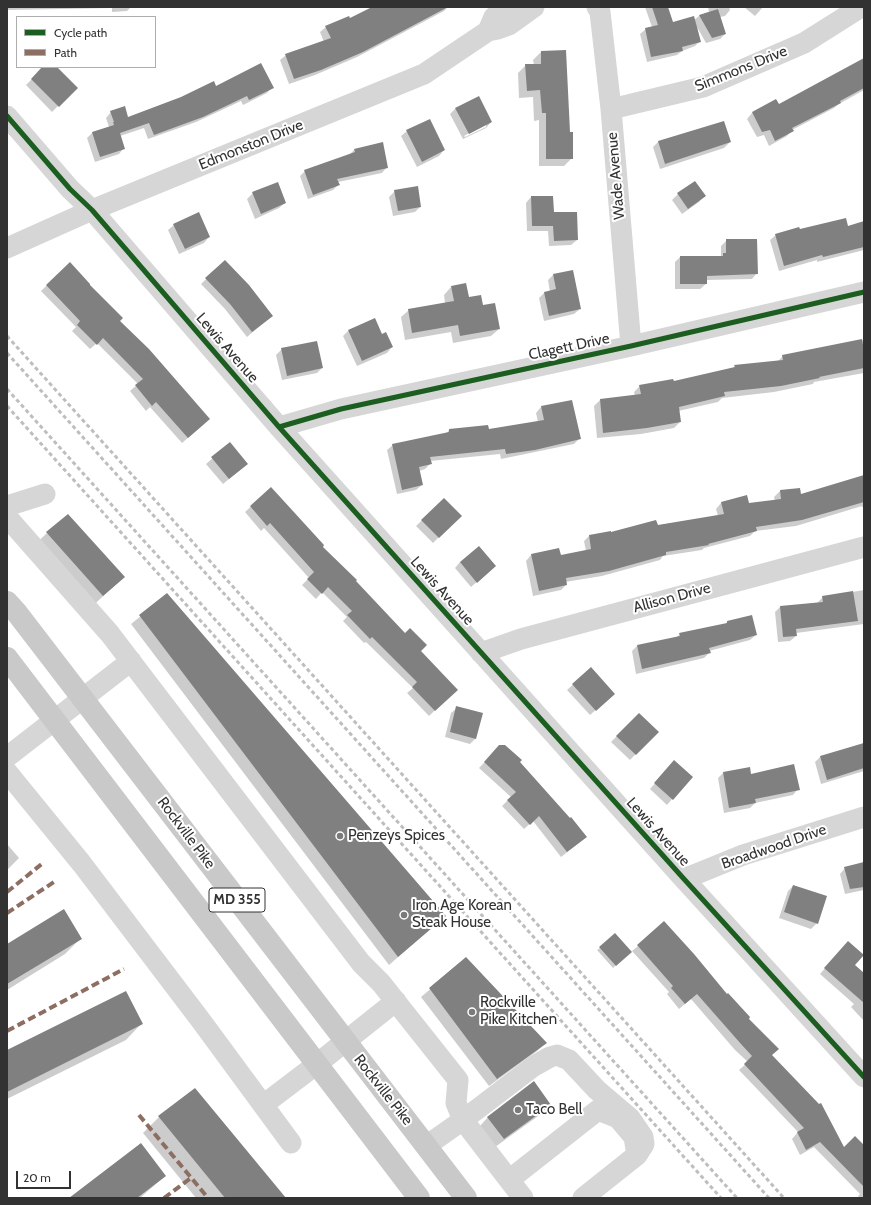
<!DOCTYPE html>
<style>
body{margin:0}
#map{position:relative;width:871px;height:1205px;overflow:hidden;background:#fff;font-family:Cabin,sans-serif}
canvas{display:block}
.frame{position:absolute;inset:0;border:8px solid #323232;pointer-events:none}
.legend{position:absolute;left:16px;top:16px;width:140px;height:52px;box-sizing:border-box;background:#fff;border:1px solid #adadad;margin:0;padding:5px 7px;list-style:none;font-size:12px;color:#323232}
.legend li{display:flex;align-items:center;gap:8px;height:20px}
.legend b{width:20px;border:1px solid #adadad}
.scale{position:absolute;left:16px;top:1171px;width:55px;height:18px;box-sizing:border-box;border:2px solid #323232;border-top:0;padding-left:5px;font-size:12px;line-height:14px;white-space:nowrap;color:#323232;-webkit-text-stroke:3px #fff;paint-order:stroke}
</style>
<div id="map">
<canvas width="871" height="1205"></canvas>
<div class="frame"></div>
<ul class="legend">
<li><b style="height:5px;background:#1b5e20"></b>Cycle path</li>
<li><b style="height:5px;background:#8d6e63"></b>Path</li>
</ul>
<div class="scale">20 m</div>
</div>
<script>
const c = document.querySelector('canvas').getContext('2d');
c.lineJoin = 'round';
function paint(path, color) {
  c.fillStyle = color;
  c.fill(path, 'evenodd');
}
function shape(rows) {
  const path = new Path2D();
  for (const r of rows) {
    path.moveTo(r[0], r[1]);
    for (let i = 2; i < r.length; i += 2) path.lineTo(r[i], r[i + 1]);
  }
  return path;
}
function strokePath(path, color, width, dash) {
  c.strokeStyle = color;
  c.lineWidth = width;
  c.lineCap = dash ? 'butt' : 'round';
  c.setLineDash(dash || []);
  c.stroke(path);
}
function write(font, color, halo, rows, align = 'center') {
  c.font = font + ' Cabin,sans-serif';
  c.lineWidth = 4;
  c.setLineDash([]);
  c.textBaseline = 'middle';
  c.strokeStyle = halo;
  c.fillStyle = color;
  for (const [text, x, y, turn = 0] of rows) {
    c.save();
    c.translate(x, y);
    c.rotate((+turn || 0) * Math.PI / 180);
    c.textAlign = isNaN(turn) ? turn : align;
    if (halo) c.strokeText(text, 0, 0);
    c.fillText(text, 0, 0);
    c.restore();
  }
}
const shadow = shape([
 [8,7,131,7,127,11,112,12,112,8,8,10],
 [374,7,448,7,444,11,357,57,315,75,289,84,280,60,286,55,324,42,320,32,326,27,350,19],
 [645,7,667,7,673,24,694,20,699,16,709,12,708,7,729,7,730,10,725,16,720,17,725,34,720,39,706,43,697,27,700,41,695,46,682,51,677,55,647,62,640,34,646,29,652,27],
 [744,7,763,7,755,16],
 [541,52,572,158,564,166,539,166,539,120,534,121,533,97,519,98,518,73,526,65,534,65,533,60],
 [864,59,864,90,839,104,834,108,792,130,787,136,769,146,764,135,757,137,747,119,752,113,776,100,779,105],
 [44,67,55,67,76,88,52,112,26,85],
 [216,87,272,87,267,93,243,105,241,101,196,122,148,139,144,128,120,136,124,148,119,154,95,162,87,138,92,133,109,127,106,118,111,112,128,118],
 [456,108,491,122,486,128,463,139,450,114],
 [486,124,486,127,465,137,464,136],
 [407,131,444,150,439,156,417,167,401,136],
 [658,142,730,142,724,148,660,169,653,147],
 [354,150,387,167,382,173,338,182,338,185,333,190,308,199,300,176,305,171,349,155],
 [695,182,704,196,699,202,682,214,672,200,678,194],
 [395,191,420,207,415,212,393,216,389,197],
 [253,193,285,203,279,208,255,219,247,199],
 [531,197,553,214,577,240,571,245,549,246,548,231,527,231,526,203],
 [864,222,864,250,817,262,817,260,779,271,770,240,776,235,799,230,847,227],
 [174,225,209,237,204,243,179,254,168,230],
 [727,240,757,273,752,279,706,280,706,284,700,289,675,289,675,262,680,257,721,257,721,246],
 [225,261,272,316,247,337,225,309,201,284],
 [70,263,119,321,203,425,182,443,150,407,146,411,130,391,138,384,97,343,90,349,72,331,76,327,41,291],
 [553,275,580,309,574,314,544,321,539,298,544,293,550,292,548,280],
 [451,287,482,306,499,329,491,336,453,343,451,332,405,340,401,317,409,310,445,303,444,295],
 [348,331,382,335,392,347,387,353,357,366,343,336],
 [864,340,864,373,814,382,813,384,774,392,722,398,718,402,678,411,680,422,674,428,641,434,597,438,594,406,600,400,635,396,634,392,640,386,673,382,733,368,735,366,777,362,783,356],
 [282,349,322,368,317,373,282,380,276,355],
 [541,407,580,438,574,444,501,459,500,454,430,461,430,464,425,469,419,471,422,485,416,490,397,494,387,450,393,445,446,434,449,430,488,431,538,422,536,413],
 [230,443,247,464,223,484,206,464],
 [864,476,864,507,862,507,862,506,796,526,755,531,750,536,704,548,702,550,663,556,660,560,602,576,565,582,566,585,561,590,533,596,526,561,531,555,559,549,560,556,586,551,584,541,589,536,718,516,716,509,721,503,749,505,775,501,774,497,780,491,799,489,800,495],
 [271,488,321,547,456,690,429,716,407,693,413,688,366,642,364,643,343,621,347,617,322,592,316,599,302,585,309,578,264,528,261,531,245,512],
 [444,499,460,516,433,543,416,526],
 [47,533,124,577,87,611,31,548],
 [460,562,495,566,471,587,455,568],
 [864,590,864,624,796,633,796,636,790,641,778,642,775,612,780,607,817,603,823,597],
 [167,595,436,924,389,965,131,624],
 [727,622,756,635,750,640,709,651,709,653,704,658,636,674,632,651,637,646,676,638,680,634,725,625],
 [591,668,608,699,590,715,567,690],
 [457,708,476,738,470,744,445,737,451,713],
 [639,714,657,732,630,760,611,742],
 [864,743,864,771,821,784,815,762,820,757],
 [494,752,518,762,580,842,561,857,533,821,524,829,502,806,511,797,479,768],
 [669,767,672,799,667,805,650,789],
 [723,773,798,789,793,795,755,803,750,808,724,813,718,778],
 [7,844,19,858,7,870],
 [864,862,864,890,845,894,840,874,845,868],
 [793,886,817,923,811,929,779,918,788,891],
 [81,938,65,954,7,990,7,945],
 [638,946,747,1019,771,1055,843,1149,864,1147,864,1198,860,1198,858,1196,860,1194,814,1147,800,1155,792,1139,798,1132,739,1070,748,1062,735,1050,691,999,679,1009,667,994,669,992,632,951],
 [600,948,630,952,613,968,597,950],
 [843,948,854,965,864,974,864,1021,851,1007,854,1004,820,974],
 [466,959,545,1043,537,1051,489,1086,421,997],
 [141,1024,126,1040,7,1099,7,1051],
 [550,1105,541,1114,495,1147,480,1126,488,1117],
 [159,1117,284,1198,196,1198,143,1133],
 [165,1176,140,1198,70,1198]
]);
const building = shape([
 [372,7,448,7,363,52,321,70,294,79,285,54,331,38,325,26,349,16,350,18],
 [652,7,668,7,673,22,694,16,701,42,682,47,683,51,651,57,645,28,658,25],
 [718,9,726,34,712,38,699,15],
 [566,50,570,132,573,132,573,159,546,159,546,113,542,113,540,90,527,91,525,64,541,64,541,51],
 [864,58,864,88,840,101,841,103,792,128,794,131,775,141,770,130,762,132,752,112,776,99,779,104],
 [261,63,274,88,249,100,247,96,203,117,154,135,149,123,120,133,125,149,100,157,92,132,114,125,113,122,114,122,110,111,125,106,128,117,181,97,214,81,216,86],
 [42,67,57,67,78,88,59,107,31,79],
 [479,96,492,122,469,134,455,108],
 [430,119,445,150,422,162,406,130],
 [724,121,731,142,665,164,658,141],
 [383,142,388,168,337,179,340,185,313,195,304,170,355,152,354,149],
 [695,181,706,196,688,209,677,193],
 [278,182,286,203,261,214,252,192],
 [418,186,421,207,398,211,394,190],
 [531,196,553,196,554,212,577,212,578,240,554,241,553,226,532,226],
 [199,212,210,237,185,249,173,224],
 [846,218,848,226,864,221,864,247,823,257,822,255,784,266,775,234,799,227,800,229],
 [726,239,757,239,758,274,707,276,707,284,680,284,680,256,723,256,723,253,726,253],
 [225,260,249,285,273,316,252,332,230,304,205,278],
 [70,262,90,284,90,285,123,318,120,321,149,349,210,419,188,438,156,402,152,406,135,385,143,379,103,338,97,345,77,325,80,321,46,285],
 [573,270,581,309,549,316,544,292,556,289,553,274],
 [466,283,469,297,481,295,483,305,495,303,500,329,460,336,458,325,412,333,408,309,454,301,451,286],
 [375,318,382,334,386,332,393,347,362,361,348,330],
 [862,339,864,351,864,368,819,377,820,378,781,386,724,392,725,396,679,407,681,422,647,428,603,433,600,399,641,394,639,385,673,379,674,381,735,367,734,365,783,360,782,355],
 [317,341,323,368,287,376,281,348],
 [572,400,581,439,535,450,506,454,505,449,430,457,432,464,419,467,423,485,402,490,392,444,449,432,449,429,488,425,489,429,544,420,541,406],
 [230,442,248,464,229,479,211,457],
 [864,475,864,502,802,520,756,527,757,531,708,544,709,545,666,552,666,555,609,571,566,578,567,585,539,591,531,554,559,548,561,555,591,549,589,535,611,531,611,532,656,520,658,525,724,514,721,502,747,495,749,503,781,499,780,490,800,488,801,494],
 [271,487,324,545,323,547,357,580,356,581,405,633,410,628,427,645,421,651,458,690,435,711,412,687,417,682,372,637,370,639,347,615,352,611,328,587,322,594,307,579,314,572,270,523,267,526,250,506],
 [444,498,462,516,439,538,421,520],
 [68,514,125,577,103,596,46,532],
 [479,546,496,566,477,583,460,562],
 [853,591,858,621,796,629,797,636,783,637,780,606,823,602,822,596],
 [167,593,446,916,398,957,139,615],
 [752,615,757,635,709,648,711,653,642,669,637,645,680,636,679,633,727,623,727,621],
 [591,667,615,694,596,711,572,684],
 [456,706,483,713,476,739,450,732],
 [639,713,659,732,636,755,616,736],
 [864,743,864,768,827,780,820,756],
 [499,745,505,745,522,760,520,762,570,818,571,817,587,837,567,852,539,816,530,825,507,800,516,792,484,762],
 [674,760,693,777,673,800,654,783],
 [794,764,800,790,755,799,756,803,729,808,723,772,750,767,751,774],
 [864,862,864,887,850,889,844,867],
 [793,885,827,896,818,924,784,912],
 [64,909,82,939,7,984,7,944],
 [664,921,694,954,727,994,728,993,750,1017,749,1019,779,1049,772,1055,819,1104,821,1103,844,1147,855,1136,864,1145,864,1187,820,1142,806,1150,797,1132,804,1128,744,1064,752,1056,741,1044,697,994,685,1004,671,988,673,986,637,945],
 [615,933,632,952,616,966,599,947],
 [848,941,864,955,855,965,864,973,864,1003,824,968],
 [466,957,547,1043,497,1079,429,988],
 [126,991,143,1024,7,1092,7,1050],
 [534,1081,551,1105,504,1139,487,1117],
 [195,1088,286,1198,225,1198,158,1116],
 [141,1143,166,1176,137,1198,69,1198]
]);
const minor = shape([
 [597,7,600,12,611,109,631,346],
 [488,31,494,17,506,7],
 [611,109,703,87,804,43,861,7],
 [7,116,70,189,92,210,279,427,684,879,864,1077],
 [7,248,92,210,424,74,488,31,498,29,509,25,534,7],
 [279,427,341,409,631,346,864,292],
 [7,506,45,494],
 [7,517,110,634,361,963,381,983,458,1080,456,1103,463,1120,534,1066,550,1057,557,1055,569,1060,597,1090,630,1118,643,1137,644,1144,637,1155],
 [481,653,521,639,864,547],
 [7,757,131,661],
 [7,772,82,864,202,1022,291,1143],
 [684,879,743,855,864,817],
 [263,1105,317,1064,396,1001],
 [426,1146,463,1120,523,1198],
 [509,1180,598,1110,618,1118,634,1137,637,1155,583,1198]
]);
const major = shape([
 [7,602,17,613,466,1198],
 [7,658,419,1198]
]);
const rail = shape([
 [7,336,784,1198],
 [7,353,769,1198],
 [7,389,737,1198],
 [7,406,721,1198]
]);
const quiet = shape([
 [7,892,43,863],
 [7,913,57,880],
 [7,1031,124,969],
 [139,1115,208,1198],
 [164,1198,191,1178]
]);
const cycleway = shape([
 [7,116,70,189,92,210,279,427,684,879,864,1077],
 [279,427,341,409,631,346,864,292]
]);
const markers = [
 [340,836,4,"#7a7a7a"],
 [404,915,4,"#7a7a7a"],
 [472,1012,4,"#7a7a7a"],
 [518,1110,4,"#7a7a7a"]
];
const shields = [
 [237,900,56]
];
const shieldNames = [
 ["MD 355",237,900]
];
const streetNames = [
 ["Simmons Drive",741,69,-22],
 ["Edmonston Drive",251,145,-22],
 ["Wade Avenue",616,176,-95],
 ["Clagett Drive",569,347,-12],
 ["Lewis Avenue",227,348,49],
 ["Lewis Avenue",442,591,48],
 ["Allison Drive",672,598,-15],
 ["Lewis Avenue",658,832,48],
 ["Rockville Pike",186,833,53],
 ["Broadwood Drive",774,847,-19],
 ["Rockville Pike",383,1090,52]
];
const poiNames = [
 ["Penzeys Spices",348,836],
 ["Iron Age Korean",412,906],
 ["Steak House",412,923],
 ["Rockville",480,1003],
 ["Pike Kitchen",480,1020],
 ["Taco Bell",526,1110]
];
paint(shadow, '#0003');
paint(building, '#808080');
strokePath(minor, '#d6d6d6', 21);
strokePath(major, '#c9c9c9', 22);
strokePath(rail, '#bebebe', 3, [4, 3]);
strokePath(quiet, '#8d6e63', 4, [8, 4]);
strokePath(cycleway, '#1b5e20', 5);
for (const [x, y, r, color] of markers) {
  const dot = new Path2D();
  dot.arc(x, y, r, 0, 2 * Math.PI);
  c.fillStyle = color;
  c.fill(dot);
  strokePath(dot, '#fff', 1.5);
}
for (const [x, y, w] of shields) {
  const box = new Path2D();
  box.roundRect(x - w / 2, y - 12, w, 24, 3);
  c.fillStyle = '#fff';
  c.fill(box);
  strokePath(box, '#323232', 1);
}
write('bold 14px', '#323232', null, shieldNames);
write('15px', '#323232', '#fff', streetNames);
write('15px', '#323232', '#fff', poiNames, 'left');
</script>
